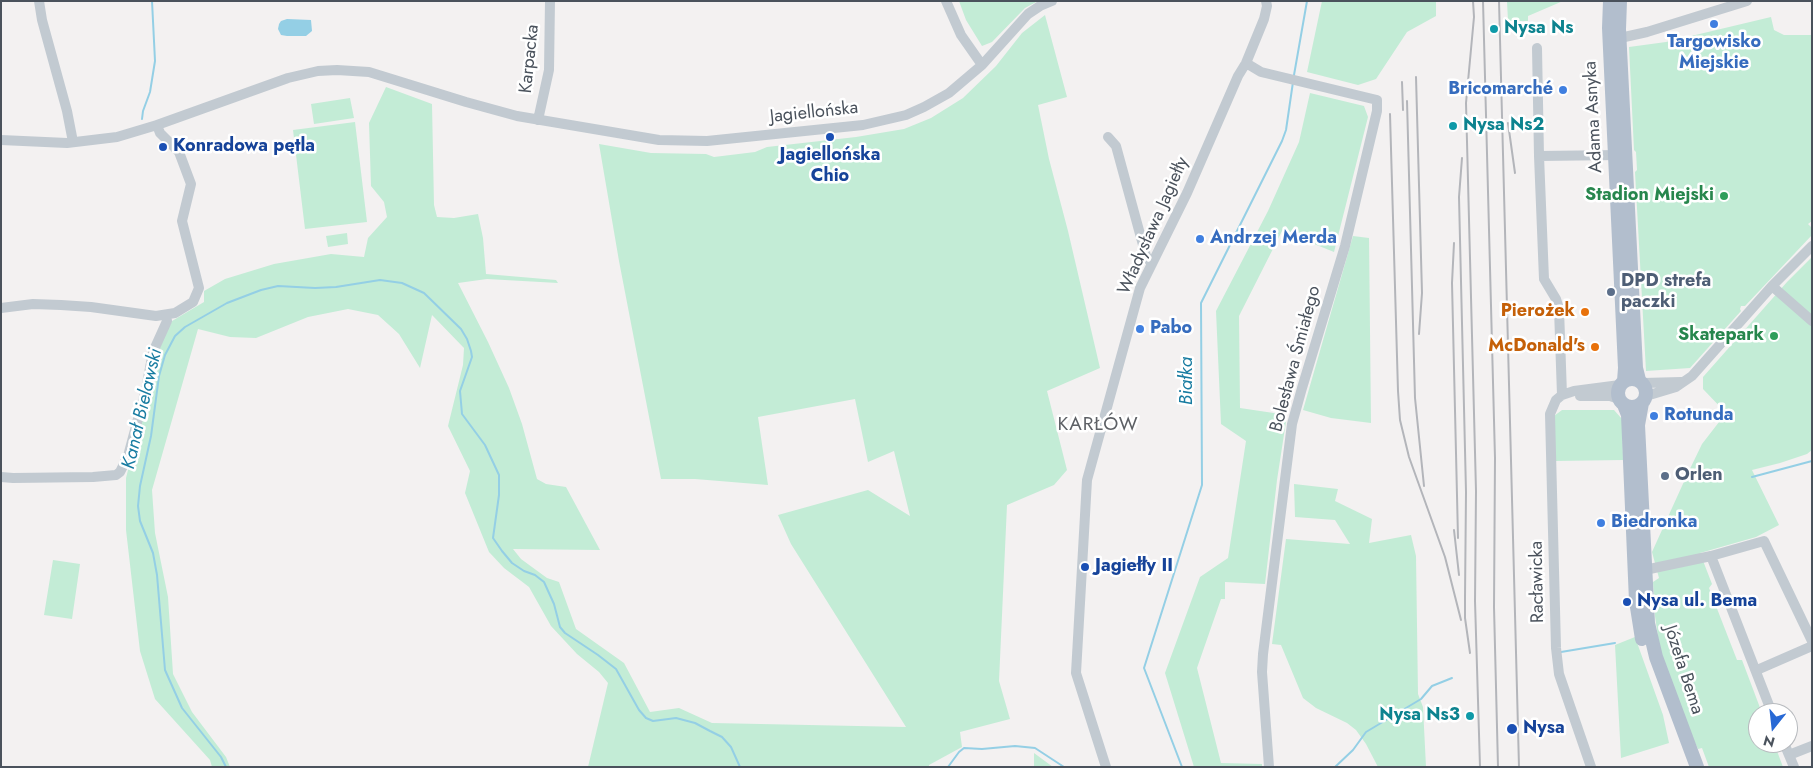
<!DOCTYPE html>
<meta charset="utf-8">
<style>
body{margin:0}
#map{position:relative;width:1813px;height:768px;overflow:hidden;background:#f3f1f1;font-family:Jost,sans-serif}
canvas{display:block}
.frame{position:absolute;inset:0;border:2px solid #4a525c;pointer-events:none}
.north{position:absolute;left:1748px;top:703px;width:50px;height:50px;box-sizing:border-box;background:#fff;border:1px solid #b7babe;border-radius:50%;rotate:196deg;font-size:14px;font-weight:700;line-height:20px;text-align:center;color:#4a525c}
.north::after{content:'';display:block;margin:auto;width:18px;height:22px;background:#2869d5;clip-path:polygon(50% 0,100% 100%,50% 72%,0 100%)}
</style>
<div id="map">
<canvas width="1813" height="768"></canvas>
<div class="frame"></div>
<div class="north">N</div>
</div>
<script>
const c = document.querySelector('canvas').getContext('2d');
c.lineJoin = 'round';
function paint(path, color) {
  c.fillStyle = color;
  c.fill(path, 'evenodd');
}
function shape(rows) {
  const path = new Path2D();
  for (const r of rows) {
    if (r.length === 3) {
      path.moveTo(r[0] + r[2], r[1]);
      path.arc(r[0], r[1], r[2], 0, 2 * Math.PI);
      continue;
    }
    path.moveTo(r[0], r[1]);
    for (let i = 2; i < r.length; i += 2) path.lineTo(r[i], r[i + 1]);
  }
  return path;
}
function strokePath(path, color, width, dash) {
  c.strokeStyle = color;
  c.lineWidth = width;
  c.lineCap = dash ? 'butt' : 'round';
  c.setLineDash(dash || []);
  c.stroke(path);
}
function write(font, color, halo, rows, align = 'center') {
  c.font = font + ' Jost,sans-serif';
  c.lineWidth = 5;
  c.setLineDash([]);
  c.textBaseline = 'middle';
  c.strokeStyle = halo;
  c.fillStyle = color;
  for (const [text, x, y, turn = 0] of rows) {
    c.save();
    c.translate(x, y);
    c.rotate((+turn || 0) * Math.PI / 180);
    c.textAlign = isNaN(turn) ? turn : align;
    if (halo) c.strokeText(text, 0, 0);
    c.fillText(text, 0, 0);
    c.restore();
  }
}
const green = shape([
 [959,1,1038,1,1025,8,992,42,982,46,966,20],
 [1322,1,1436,1,1436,16,1407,32,1376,79,1358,85,1307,72],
 [1507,1,1563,1,1528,16,1528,21,1508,21],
 [1045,15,1067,97,1038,105,1049,159,1068,231,1100,368,1047,391,1067,470,1054,485,1007,505,999,681,1010,719,960,732,962,747,929,765,929,767,588,767,608,683,599,672,577,654,551,626,529,587,504,568,489,552,465,493,470,471,448,426,463,365,464,348,432,315,420,368,399,334,378,315,348,309,308,317,256,338,230,337,198,329,152,490,155,533,168,597,173,674,192,712,226,757,230,767,212,767,210,760,155,699,140,651,126,530,126,478,150,383,156,352,172,321,204,302,204,291,225,279,274,264,331,254,364,257,368,238,387,217,384,202,371,186,369,123,386,87,432,104,434,205,437,217,454,218,478,214,483,238,486,274,556,280,558,283,487,279,458,283,488,342,509,388,522,424,537,479,546,484,566,487,600,550,513,549,521,559,547,578,559,582,576,629,624,663,650,712,679,708,712,723,906,727,791,544,778,515,868,490,910,516,894,451,868,462,855,399,758,417,768,485,695,479,661,479,619,261,599,144,651,153,706,154,714,157,755,152,767,147,856,137,904,129,931,118,963,98,996,66,1022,33],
 [1771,17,1774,30,1784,35,1812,35,1812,221,1808,224,1812,228,1812,235,1745,306,1741,306,1740,309,1741,311,1690,368,1646,371,1635,172,1637,170,1636,152,1634,150,1629,47,1666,42],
 [1310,93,1364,106,1368,117,1334,252,1282,231,1239,316,1240,408,1287,415,1277,480,1265,584,1225,582,1225,599,1221,599,1197,668,1221,763,1262,764,1262,767,1194,767,1165,673,1200,577,1228,558,1246,441,1221,424,1216,311,1268,211,1299,142],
 [350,98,354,118,314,124,311,104],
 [355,122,367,222,305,229,293,130],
 [347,233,348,244,328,247,326,236],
 [1353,236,1369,238,1371,423,1331,418,1303,410],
 [1812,257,1812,450,1807,454,1780,463,1752,470,1779,525,1756,537,1700,553,1712,584,1709,588,1737,660,1742,660,1762,713,1758,713,1758,743,1774,743,1783,767,1709,767,1702,748,1698,749,1687,726,1661,658,1655,616,1653,582,1659,578,1652,552,1687,475,1702,444,1726,413,1703,389,1703,377,1787,282],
 [1562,410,1614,410,1622,419,1623,460,1555,461,1554,416],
 [1294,484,1338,489,1335,501,1372,519,1369,543,1411,535,1416,556,1418,694,1423,707,1426,767,1378,767,1366,744,1356,730,1347,723,1316,708,1303,698,1281,645,1272,644,1286,539,1350,544,1335,520,1295,517],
 [53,560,80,564,72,619,44,615],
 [1635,637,1663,715,1669,743,1621,758,1615,645],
 [1034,753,1053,767,1034,767]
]);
const water = shape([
 [287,19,311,20,312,31,306,36,287,36,281,35,278,29,279,24,281,21]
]);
const stream = shape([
 [1294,75,1307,1],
 [142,119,143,111,150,92,155,61,152,1],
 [1752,477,1812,461],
 [1561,652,1615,643],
 [226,767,221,757,182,708,165,670,157,575,153,553,140,521,138,506,140,486,151,436,159,376,165,355,175,336,185,327,227,303,261,290,278,286,315,288,336,287,380,280,402,283,424,293,461,329,467,339,471,351,472,357,460,391,462,414,485,445,499,475,499,495,493,538,502,551,512,563,524,571,535,575,544,582,554,604,560,627,565,633,598,655,616,669,639,710,646,718,653,721,676,718,695,723,710,731,722,737,731,747,740,767],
 [948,767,959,752,964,748,982,749,1015,746,1035,748,1064,767],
 [1182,767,1144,668,1202,485,1201,303,1282,141,1286,130,1293,82],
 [1335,767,1353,750,1366,732,1421,699,1432,686,1452,678]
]);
const minor = shape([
 [39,1,42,20,67,111,73,142],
 [946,1,961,35,982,65],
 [1620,38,1647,32,1747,1],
 [1537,48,1539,156,1544,279,1556,299,1559,309,1562,395],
 [1246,63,1261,72,1377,100,1377,111,1345,246,1302,388,1292,424,1263,654,1262,672,1269,767],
 [538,120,549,70,550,1],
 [1108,137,1116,146,1146,256,1152,264],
 [1,140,67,143,117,137,157,125,288,78,318,71,337,70,369,72,466,102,517,116,659,140,707,141,863,125,906,115,924,107,949,93,982,65,1028,14,1040,6,1052,1],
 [1539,156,1620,155],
 [1772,286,1812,321],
 [1,308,33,304,61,305,91,307,156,316,175,313,193,302,199,288,182,221,191,184,179,152,160,133,157,125],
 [1643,383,1681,382],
 [1580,396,1610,396,1619,399],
 [1646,396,1676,387,1692,376,1772,286,1812,246],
 [1,477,13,478,93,477,116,475,120,472,128,456,146,389,153,352,167,321,166,316],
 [1711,556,1772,713],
 [1640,571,1711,556,1764,541,1812,641],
 [1757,670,1812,646],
 [1784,743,1794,767],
 [1789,755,1812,746],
 [1106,767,1076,673,1087,480,1140,288,1187,193,1238,76,1246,63,1264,19,1267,6,1266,1],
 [1591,767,1559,674,1556,648,1550,414,1556,400,1562,395,1574,391,1620,385]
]);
const major = shape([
 [1610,1,1609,28,1625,368,1624,381],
 [1620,1,1619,29,1636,368,1639,380],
 [1632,393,14],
 [1642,403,1638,425,1648,623,1656,657,1697,767],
 [1624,405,1628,415,1636,601,1642,639]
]);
const rail = shape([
 [1473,1,1474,17,1466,103,1476,491,1475,601,1480,767],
 [1483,1,1495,458,1494,607,1498,767],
 [1499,1,1519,767],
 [1416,77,1422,293,1419,334],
 [1402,82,1403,110],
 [1407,101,1415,398,1424,486],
 [1390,114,1398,391,1400,420,1409,457,1445,557,1461,620],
 [1508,123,1515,173],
 [1462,158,1459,197,1466,492,1465,597,1465,618,1470,653],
 [1454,243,1452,283,1458,538],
 [1454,530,1459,575]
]);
const markers = [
 [1714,24,5,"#3f7fe0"],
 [1494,29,5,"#0f9aa8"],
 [1563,90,5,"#3f7fe0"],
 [1453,126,5,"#0f9aa8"],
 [830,137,5,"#1a4fb4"],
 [163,147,5,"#1a4fb4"],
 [1724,196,5,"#2e9e5b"],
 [1200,239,5,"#3f7fe0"],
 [1611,292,5,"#5c6f8a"],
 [1585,312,5,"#e8710a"],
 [1140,329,5,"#3f7fe0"],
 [1774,336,5,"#2e9e5b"],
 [1595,347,5,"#e8710a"],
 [1654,416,5,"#3f7fe0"],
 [1665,476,5,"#5c6f8a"],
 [1601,523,5,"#3f7fe0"],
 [1085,567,5,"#1a4fb4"],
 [1627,602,5,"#1a4fb4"],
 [1470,716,5,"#0f9aa8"],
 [1512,729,6,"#1a4fb4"]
];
const cultureNames = [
 ["Nysa Ns",1504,29],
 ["Nysa Ns2",1463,126],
 ["Nysa Ns3",1460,716,"right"]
];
const shopNames = [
 ["Targowisko",1714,43,"center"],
 ["Miejskie",1714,64,"center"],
 ["Bricomarché",1553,90,"right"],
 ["Andrzej Merda",1210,239],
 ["Pabo",1150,329],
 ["Rotunda",1664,416],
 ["Biedronka",1611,523]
];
const streetNames = [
 ["Karpacka",530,59,-84],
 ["Jagiellońska",814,113,-6],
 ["Adama Asnyka",1594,117,-93],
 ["Władysława Jagiełły",1154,226,-66],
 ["Bolesława Śmiałego",1296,359,-75],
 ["Racławicka",1538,582,-91],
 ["Józefa Bema",1683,670,72]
];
const transitNames = [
 ["Konradowa pętla",173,147],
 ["Jagiellońska",830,156,"center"],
 ["Chio",830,177,"center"],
 ["Jagiełły II",1095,567],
 ["Nysa ul. Bema",1637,602],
 ["Nysa",1523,729]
];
const leisureNames = [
 ["Stadion Miejski",1714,196],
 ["Skatepark",1764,336]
];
const serviceNames = [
 ["DPD strefa",1621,282],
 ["paczki",1621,303],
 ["Orlen",1675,476]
];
const foodNames = [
 ["Pierożek",1575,312],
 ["McDonald's",1585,347]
];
const waterNames = [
 ["Białka",1187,381,-90],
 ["Kanał Bielawski",143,409,-77]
];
const neighbourhoodNames = [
 ["KARŁÓW",1098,425]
];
paint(green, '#c3ecd6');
paint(water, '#94cfe5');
strokePath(stream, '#94cfe5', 2);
strokePath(minor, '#c2cad1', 10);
strokePath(major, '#b2becd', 14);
strokePath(rail, '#b3b5ba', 2);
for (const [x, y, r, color] of markers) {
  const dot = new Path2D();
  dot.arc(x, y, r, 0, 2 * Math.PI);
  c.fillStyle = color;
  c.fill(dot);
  strokePath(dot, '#fff', 2);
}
write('bold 18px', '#0d838f', '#fff', cultureNames, 'left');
write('bold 18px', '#366cbe', '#fff', shopNames, 'left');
write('18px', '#4a525c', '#fff', streetNames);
write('bold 18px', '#164399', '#fff', transitNames, 'left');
write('bold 18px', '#27864d', '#fff', leisureNames, 'right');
write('bold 18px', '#4e5e75', '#fff', serviceNames, 'left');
write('bold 18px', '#c56008', '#fff', foodNames, 'right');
write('italic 19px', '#187ca1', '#fff', waterNames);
c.letterSpacing = '1px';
write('19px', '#5d6065', '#fff', neighbourhoodNames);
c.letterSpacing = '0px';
</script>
